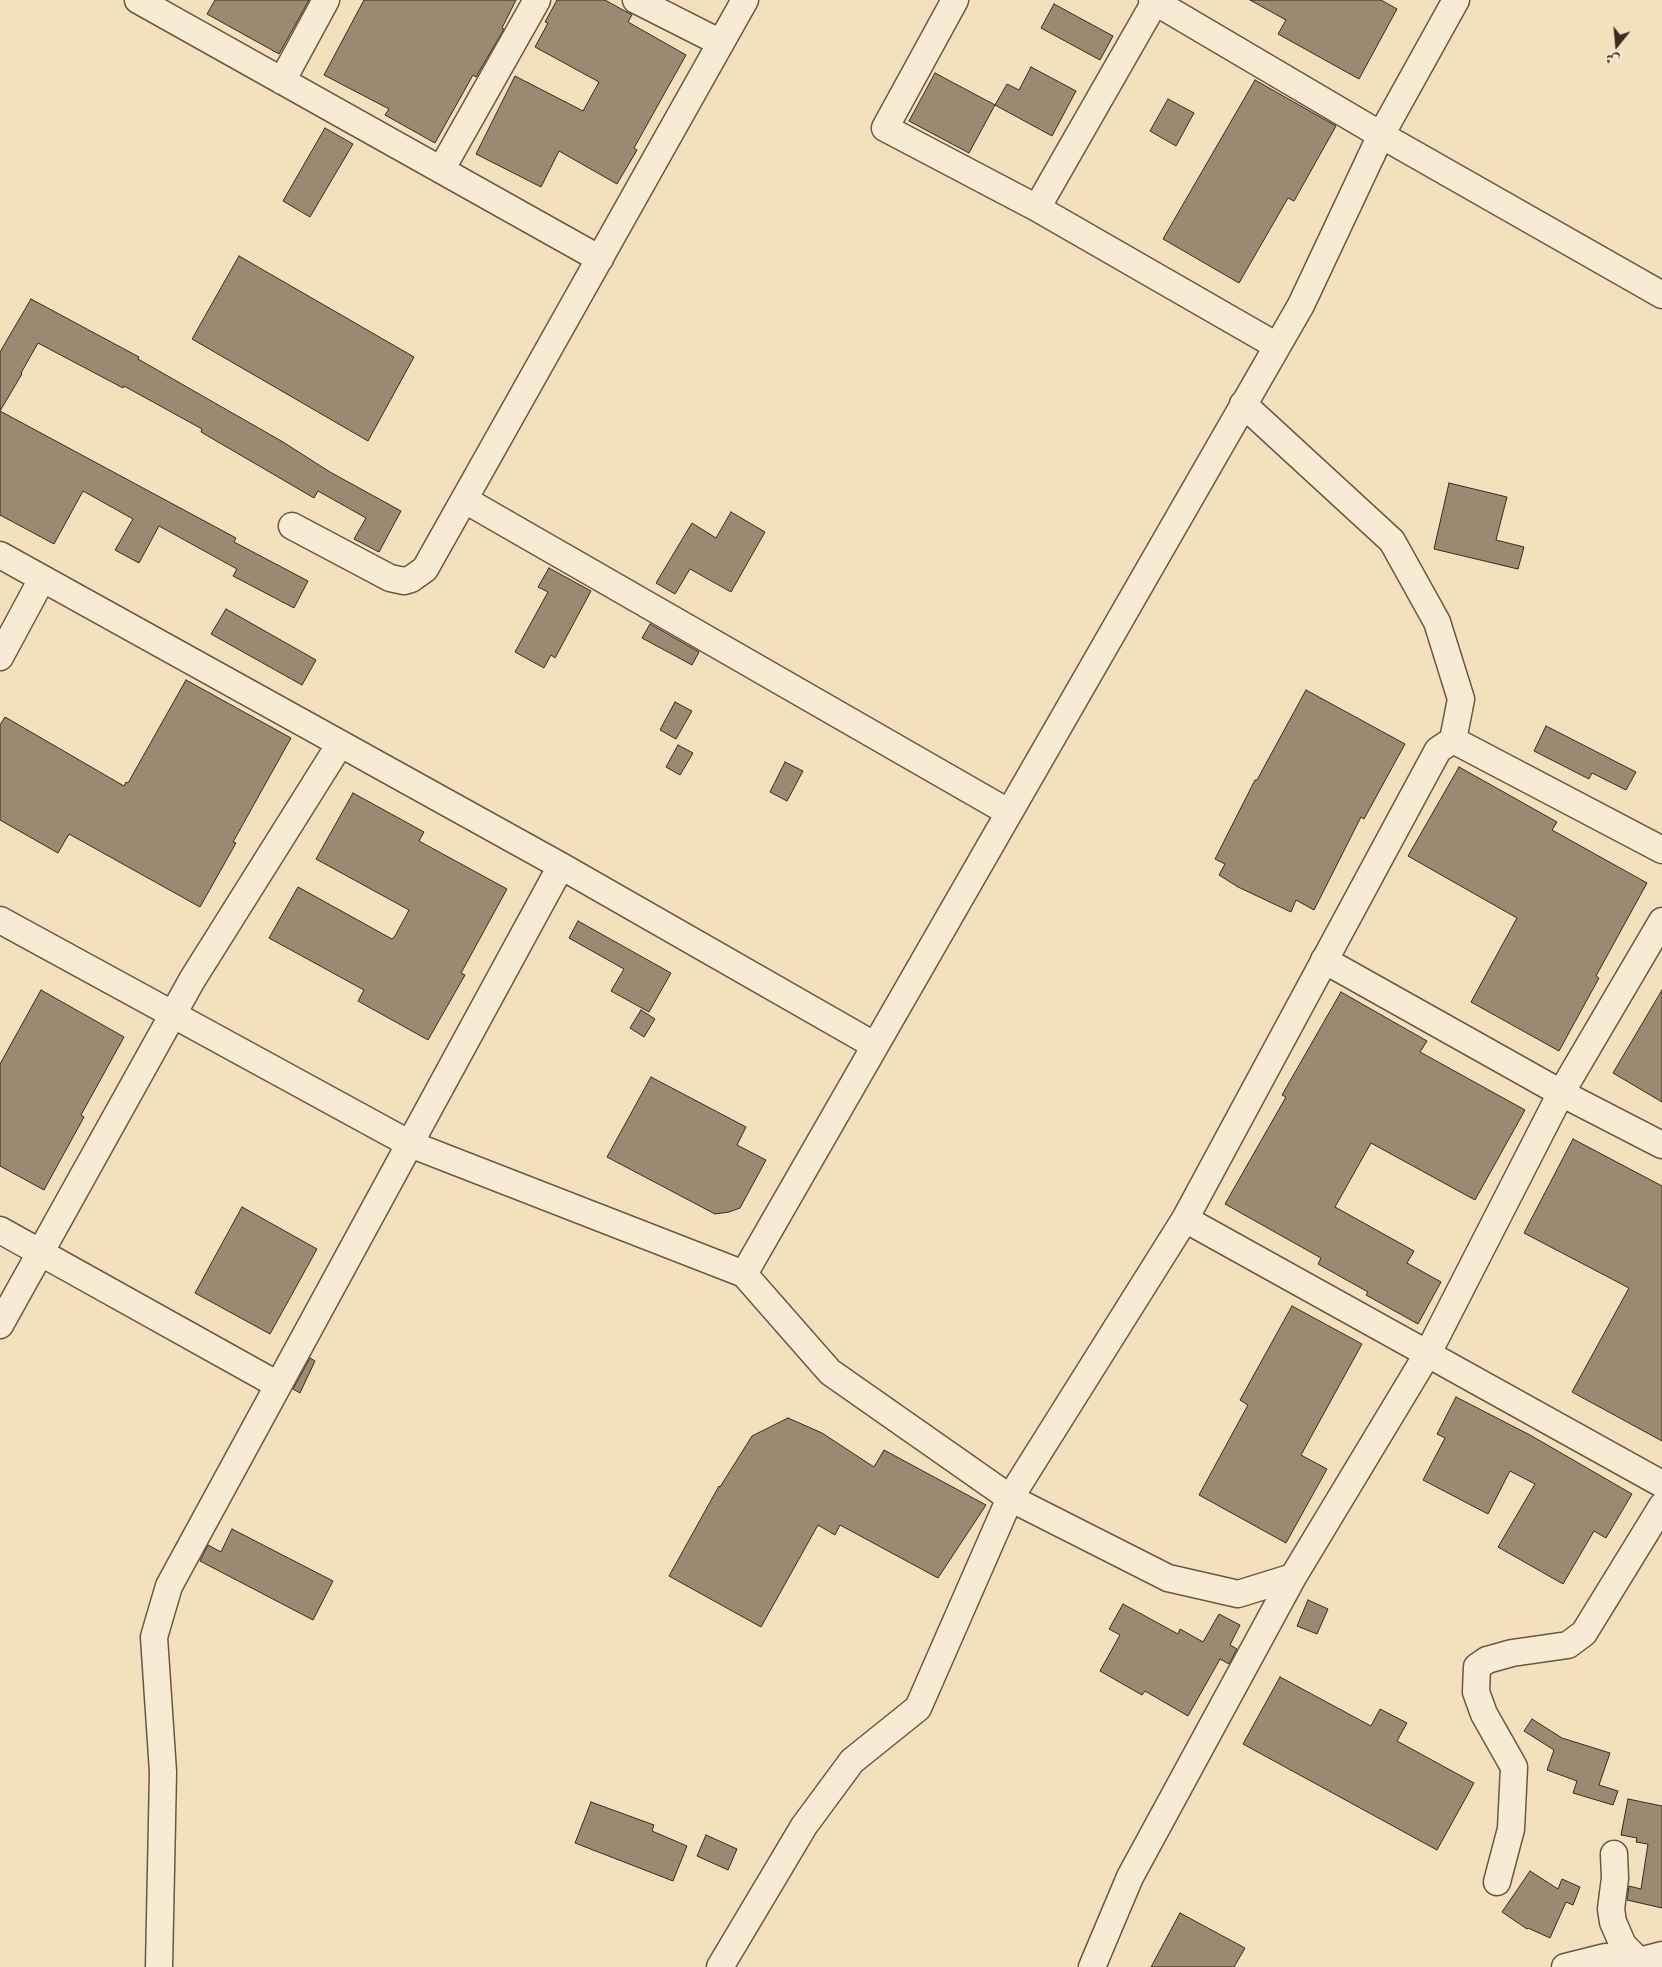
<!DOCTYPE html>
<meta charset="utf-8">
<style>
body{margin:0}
#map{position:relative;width:1662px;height:1967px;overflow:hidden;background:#f2e1bc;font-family:"Libre Caslon Text",Amiri,serif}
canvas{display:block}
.north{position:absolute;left:1592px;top:20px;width:50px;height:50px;-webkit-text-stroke:4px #f7ecd3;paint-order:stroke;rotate:197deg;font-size:14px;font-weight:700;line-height:20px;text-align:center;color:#3d2a1f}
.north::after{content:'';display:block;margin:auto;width:18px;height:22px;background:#3d2a1f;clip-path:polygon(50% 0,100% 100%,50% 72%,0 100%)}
</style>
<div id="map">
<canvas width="1662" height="1967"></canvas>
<div class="north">ش</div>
</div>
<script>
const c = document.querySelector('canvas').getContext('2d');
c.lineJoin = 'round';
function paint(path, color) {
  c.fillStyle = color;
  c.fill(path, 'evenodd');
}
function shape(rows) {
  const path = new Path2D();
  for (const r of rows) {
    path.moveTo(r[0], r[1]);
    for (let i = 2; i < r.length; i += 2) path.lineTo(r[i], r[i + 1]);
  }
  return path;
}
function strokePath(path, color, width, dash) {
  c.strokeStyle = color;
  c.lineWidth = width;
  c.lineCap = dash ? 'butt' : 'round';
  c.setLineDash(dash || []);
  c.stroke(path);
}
const building = shape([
 [215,0,309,0,279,54,207,14,215,0],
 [364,0,516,0,502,28,504,29,476,77,473,75,435,143,385,115,389,109,324,75,364,0],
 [557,0,605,0,632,15,628,22,686,55,634,148,637,150,617,184,559,151,541,187,476,154,515,76,583,111,599,82,535,47,548,23,545,22,557,0],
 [1250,0,1381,0,1397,9,1359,79,1278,34,1286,20,1250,0],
 [1054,4,1113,36,1100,60,1041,28,1054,4],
 [1031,67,1076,91,1052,136,995,105,1007,84,1019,90,1031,67],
 [935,73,995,105,969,153,909,121,935,73],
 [1255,80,1336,126,1294,201,1288,198,1239,283,1163,239,1255,80],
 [1168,99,1194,113,1176,146,1150,131,1168,99],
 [325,128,353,144,310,217,283,201,325,128],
 [239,256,414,357,368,441,192,339,239,256],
 [31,299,139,357,138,359,283,442,330,472,401,511,379,552,354,539,366,518,318,491,314,498,201,432,202,429,124,386,123,388,38,343,21,373,22,374,0,411,236,538,234,542,308,581,294,608,233,576,237,569,159,526,139,563,115,550,133,519,83,491,54,544,0,515,0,352,31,299],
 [1449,483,1507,497,1496,540,1524,547,1518,569,1434,549,1449,483],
 [731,512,765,532,731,592,690,569,675,594,656,583,692,523,716,538,731,512],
 [549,568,591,591,555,658,551,655,544,668,515,652,548,592,538,587,549,568],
 [226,609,316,660,302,685,211,634,226,609],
 [650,624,699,652,692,665,642,638,650,624],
 [186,680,291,738,233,842,236,843,200,907,69,834,58,853,0,820,0,725,5,717,124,786,126,782,128,783,186,680],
 [1306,690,1405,744,1364,819,1361,817,1314,910,1296,900,1291,912,1238,887,1219,875,1225,864,1215,859,1255,780,1257,780,1306,690],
 [675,702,692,711,676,739,660,730,675,702],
 [1546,726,1636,772,1626,790,1592,773,1589,779,1534,751,1546,726],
 [678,745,693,753,680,775,666,767,678,745],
 [785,762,803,771,787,801,770,792,785,762],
 [1459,767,1557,822,1552,830,1647,883,1596,976,1599,978,1559,1051,1471,1002,1517,918,1408,856,1459,767],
 [353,793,424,832,419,841,507,889,461,973,465,975,428,1040,358,1001,364,990,269,938,298,887,392,939,395,936,409,910,316,859,353,793],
 [578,921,671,973,649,1012,611,991,624,969,569,938,578,921],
 [41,990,124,1037,81,1115,84,1117,44,1190,0,1166,0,1064,41,990],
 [1662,990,1662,1102,1613,1073,1662,990],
 [1341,992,1427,1041,1420,1052,1525,1110,1475,1200,1371,1143,1335,1207,1414,1251,1407,1263,1441,1282,1418,1324,1366,1295,1368,1292,1318,1264,1321,1258,1225,1204,1286,1097,1282,1095,1341,992],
 [641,1010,655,1019,644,1037,630,1028,641,1010],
 [651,1077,746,1127,737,1145,766,1160,740,1208,729,1212,715,1214,607,1157,651,1077],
 [1573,1139,1662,1186,1662,1441,1572,1392,1629,1288,1524,1233,1573,1139],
 [242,1207,317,1249,270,1334,195,1293,242,1207],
 [1292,1306,1362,1344,1301,1455,1327,1469,1286,1543,1199,1495,1248,1405,1240,1400,1292,1306],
 [310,1358,315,1361,300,1393,293,1389,310,1358],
 [1456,1397,1530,1435,1632,1494,1606,1538,1594,1531,1563,1584,1498,1547,1535,1484,1510,1471,1488,1514,1423,1480,1445,1438,1437,1434,1456,1397],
 [788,1418,822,1433,874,1467,884,1450,986,1505,938,1578,840,1525,835,1535,818,1525,761,1627,669,1576,719,1486,720,1487,752,1436,788,1418],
 [232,1529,333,1581,313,1620,200,1561,208,1545,221,1552,232,1529],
 [1308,1600,1328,1609,1317,1634,1297,1626,1308,1600],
 [1123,1604,1178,1634,1180,1629,1203,1642,1219,1614,1240,1625,1230,1645,1237,1649,1229,1664,1220,1659,1188,1716,1145,1691,1142,1695,1100,1671,1120,1635,1109,1629,1123,1604],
 [1280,1677,1371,1726,1380,1709,1407,1723,1397,1741,1474,1783,1437,1850,1243,1744,1280,1677],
 [1532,1719,1562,1738,1610,1753,1599,1785,1618,1791,1613,1805,1573,1793,1577,1781,1547,1770,1554,1750,1524,1731,1532,1719],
 [1628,1799,1662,1806,1662,1908,1627,1900,1629,1886,1641,1889,1648,1844,1636,1842,1637,1838,1621,1835,1628,1799],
 [591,1802,654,1825,652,1831,687,1846,673,1881,575,1843,591,1802],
 [706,1835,737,1849,728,1870,697,1856,706,1835],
 [1530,1871,1558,1889,1562,1879,1580,1887,1573,1905,1566,1902,1550,1938,1528,1928,1527,1929,1502,1912,1530,1871],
 [1180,1913,1245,1948,1234,1967,1151,1967,1180,1913]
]);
const minor = shape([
 [138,0,600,259],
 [636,0,721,43],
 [955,0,885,128,1037,208,1277,346],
 [1152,0,1381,135,1456,0],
 [282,81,326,0],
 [441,170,537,0],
 [1037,208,1156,0],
 [465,500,1008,812],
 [292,526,390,578,404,581,411,579,425,569,745,0],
 [0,555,561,866,874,1045],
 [0,657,42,579],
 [1453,740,1662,850],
 [0,920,410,1144,744,1274,830,1372,1010,1498,1168,1578,1238,1594,1293,1577,1428,1353,1561,1093,1662,921],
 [1324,960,1561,1093,1662,1145],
 [1185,1219,1662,1484],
 [0,1230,278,1385],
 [744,1274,1301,305,1381,135,1662,295],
 [0,1325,192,980,340,744],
 [1614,1854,1615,1878,1611,1909,1613,1922,1623,1945,1639,1961],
 [1497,1882,1511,1829,1514,1767,1484,1714,1476,1692,1477,1667,1487,1660,1512,1653,1568,1645,1584,1633,1662,1506],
 [159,1967,163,1772,154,1637,169,1586,561,866],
 [720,1967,804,1826,852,1761,918,1708,1010,1498,1185,1219,1438,750,1453,740,1461,699,1437,622,1392,541,1243,404],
 [1092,1967,1130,1877,1293,1577],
 [1565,1967,1605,1957,1639,1961,1662,1955]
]);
paint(building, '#9b8971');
strokePath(building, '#3d2a1f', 1);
strokePath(minor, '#6a5846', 29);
strokePath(minor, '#f7ecd3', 26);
</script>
